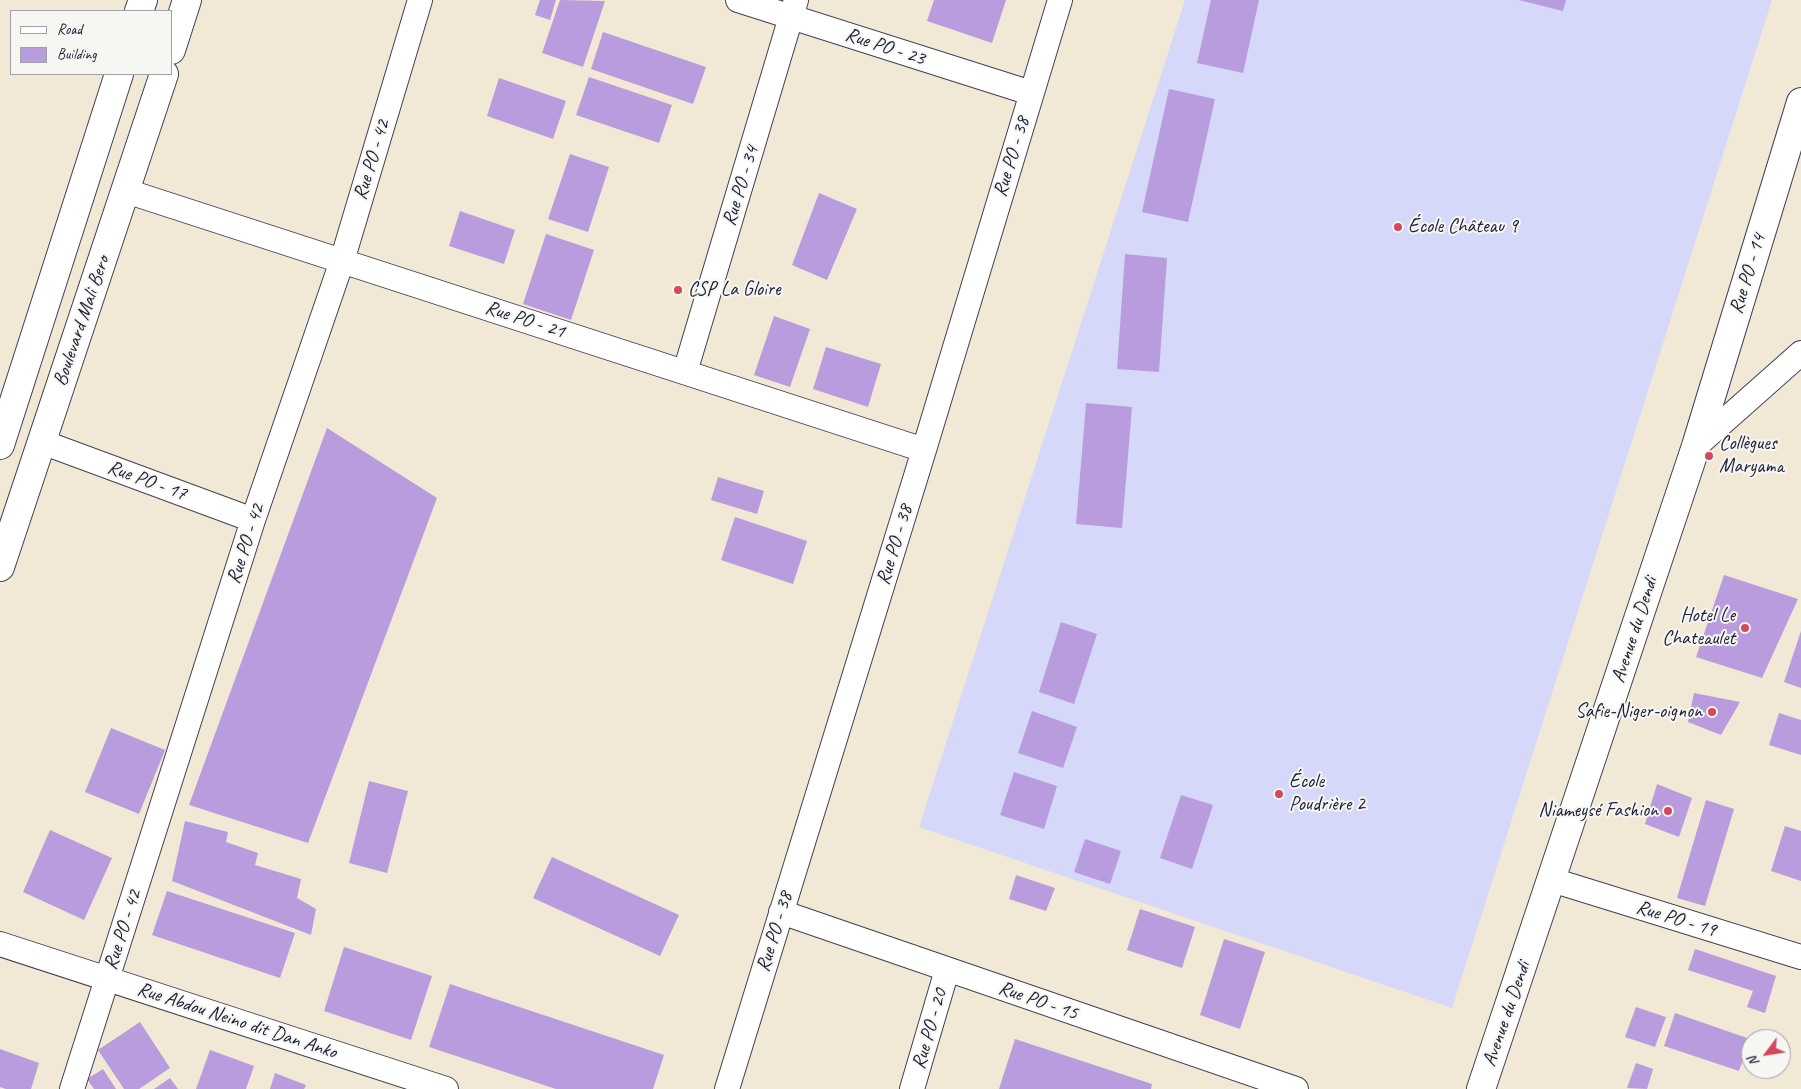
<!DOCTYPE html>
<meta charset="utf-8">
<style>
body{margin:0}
#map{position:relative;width:1801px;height:1089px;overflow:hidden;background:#f1e9d5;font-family:Caveat,sans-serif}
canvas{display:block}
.legend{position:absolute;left:10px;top:10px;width:162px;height:65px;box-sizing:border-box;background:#f6f6f2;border:1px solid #a1a1a9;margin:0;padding:6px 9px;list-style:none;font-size:15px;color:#22223b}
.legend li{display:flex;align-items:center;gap:10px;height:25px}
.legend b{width:25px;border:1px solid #a1a1a9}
.north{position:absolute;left:1741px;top:1029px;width:50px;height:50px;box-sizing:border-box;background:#f6f6f2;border:1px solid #a1a1a9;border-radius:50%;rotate:239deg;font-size:14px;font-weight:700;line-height:20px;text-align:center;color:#22223b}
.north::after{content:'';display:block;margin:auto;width:18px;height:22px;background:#d1495b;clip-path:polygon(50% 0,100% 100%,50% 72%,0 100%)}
</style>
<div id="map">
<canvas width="1801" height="1089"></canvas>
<ul class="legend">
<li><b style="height:6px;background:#fff"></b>Road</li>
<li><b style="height:14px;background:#b99cdd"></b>Building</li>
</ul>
<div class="north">N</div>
</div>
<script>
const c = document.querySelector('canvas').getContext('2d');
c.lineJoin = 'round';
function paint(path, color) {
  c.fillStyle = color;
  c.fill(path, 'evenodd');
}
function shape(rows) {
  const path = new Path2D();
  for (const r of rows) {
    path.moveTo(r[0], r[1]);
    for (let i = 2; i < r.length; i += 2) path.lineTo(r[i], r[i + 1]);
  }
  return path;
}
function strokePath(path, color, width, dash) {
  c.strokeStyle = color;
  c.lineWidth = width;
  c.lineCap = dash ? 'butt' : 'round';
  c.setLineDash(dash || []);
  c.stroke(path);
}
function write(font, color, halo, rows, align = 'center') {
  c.font = font + ' Caveat,sans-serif';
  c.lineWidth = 4;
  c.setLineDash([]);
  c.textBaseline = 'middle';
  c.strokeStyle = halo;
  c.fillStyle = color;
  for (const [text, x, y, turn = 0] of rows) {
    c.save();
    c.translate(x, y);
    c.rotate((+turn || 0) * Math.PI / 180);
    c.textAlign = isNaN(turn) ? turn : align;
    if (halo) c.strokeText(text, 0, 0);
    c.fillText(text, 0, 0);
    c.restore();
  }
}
const built = shape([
 [1185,0,1772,0,1452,1008,919,827]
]);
const building = shape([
 [540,0,556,0,550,20,535,15],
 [560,0,605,1,583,67,542,53],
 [934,0,1006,0,992,43,927,21],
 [1211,0,1259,0,1243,73,1197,63],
 [1519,0,1566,0,1563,11],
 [603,32,706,67,693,104,591,69],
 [589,77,672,105,659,143,576,115],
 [499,78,566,101,553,139,487,116],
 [1169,89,1215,99,1188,222,1142,212],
 [570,154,609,167,588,232,548,219],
 [819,193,857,209,827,280,792,265],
 [460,211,515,230,504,264,449,246],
 [546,234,594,250,571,320,523,304],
 [1125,254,1167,258,1159,372,1117,369],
 [774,316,810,329,790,387,754,375],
 [826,347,881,364,868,407,813,389],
 [1086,403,1132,407,1122,528,1076,524],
 [327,428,437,498,308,843,189,805],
 [718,477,764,491,757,514,711,500],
 [735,517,807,541,793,584,721,560],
 [1724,575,1798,599,1762,678,1696,657],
 [1061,622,1097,634,1074,704,1039,692],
 [1801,631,1801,688,1784,682],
 [1694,693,1740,702,1721,735,1688,722],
 [1032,711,1077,727,1063,768,1018,753],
 [1779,713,1801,720,1801,755,1769,745],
 [111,728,165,750,139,814,85,792],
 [1014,772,1057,786,1044,829,1000,815],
 [369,781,408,791,387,873,349,863],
 [1657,784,1692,798,1679,837,1645,824],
 [1181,795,1213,805,1192,869,1160,858],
 [1706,800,1734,809,1705,906,1677,898],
 [185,821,228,832,226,842,258,853,255,865,301,879,297,898,316,909,311,935,172,881],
 [1785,826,1801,831,1801,881,1771,871],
 [50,830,112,858,84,920,23,892],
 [1085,839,1121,851,1110,884,1074,872],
 [552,857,679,915,660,956,533,898],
 [1016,875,1055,888,1046,911,1009,899],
 [167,891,295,933,280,978,152,935],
 [1140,909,1195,927,1182,968,1127,950],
 [1224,939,1265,952,1240,1029,1200,1015],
 [344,947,432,976,411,1040,324,1011],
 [1695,949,1776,976,1765,1013,1747,1007,1753,991,1688,970],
 [450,984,664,1055,653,1089,556,1089,429,1047],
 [1636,1007,1666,1017,1655,1047,1625,1037],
 [1675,1013,1750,1039,1739,1071,1664,1046],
 [140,1022,170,1068,139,1089,124,1089,98,1050],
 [1015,1039,1152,1084,1151,1089,999,1089],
 [0,1049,39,1063,31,1089,6,1089,0,1087],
 [210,1050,254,1066,246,1089,196,1089],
 [1636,1063,1653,1069,1647,1089,1627,1088],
 [103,1069,116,1089,94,1089,87,1079],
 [275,1073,306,1085,304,1089,270,1089],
 [170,1078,178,1089,154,1089]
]);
const minor = shape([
 [738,0,1031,93],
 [126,191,924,450],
 [685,372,796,0],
 [42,442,253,520],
 [1696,446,1801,353],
 [1552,880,1801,957],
 [781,912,1296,1089],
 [0,944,446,1089],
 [72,1089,253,520,342,261,420,0],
 [727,1089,924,450,1060,0],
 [912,1089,947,970]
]);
const tertiary = shape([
 [1481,1089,1696,446,1801,102]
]);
const primary = shape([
 [139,11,143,0],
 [171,50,187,0],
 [0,445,119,74],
 [0,567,164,74]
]);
const markers = [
 [1398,227,5,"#d1495b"],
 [678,290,5,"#d1495b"],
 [1709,456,5,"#d1495b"],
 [1745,628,5,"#d1495b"],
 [1712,712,5,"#d1495b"],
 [1279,794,5,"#d1495b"],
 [1668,811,5,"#d1495b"]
];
const streetNames = [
 ["Rue PO - 23",885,47,18],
 ["Rue PO - 38",1012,157,-73],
 ["Rue PO - 42",372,160,-73],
 ["Rue PO - 34",741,186,-73],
 ["Rue PO - 14",1748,274,-73],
 ["Rue PO - 21",525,320,18],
 ["Boulevard Mali Bero",82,321,-71],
 ["Rue PO - 17",147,481,20],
 ["Rue PO - 42",246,544,-72],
 ["Rue PO - 38",895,545,-73],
 ["Avenue du Dendi",1635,630,-72],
 ["Rue PO - 19",1676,919,17],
 ["Rue PO - 42",123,930,-72],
 ["Rue PO - 38",775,932,-73],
 ["Rue PO - 15",1038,1001,19],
 ["Avenue du Dendi",1507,1014,-71],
 ["Rue Abdou Neino dit Dan Anko",237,1021,18],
 ["Rue PO - 20",930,1029,-74]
];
const poiNames = [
 ["École Château 9",1408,227],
 ["CSP La Gloire",688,290],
 ["Collègues",1719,444],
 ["Maryama",1719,467],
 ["Hotel Le",1735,616,"right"],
 ["Chateaulet",1735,639,"right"],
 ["Safie-Niger-oignon",1702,712,"right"],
 ["École",1289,782],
 ["Poudrière 2",1289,805],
 ["Niameysé Fashion",1658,811,"right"]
];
paint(built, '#d5d8f9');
paint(building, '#b99cdd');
strokePath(minor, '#414052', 26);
strokePath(tertiary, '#414052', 30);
strokePath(primary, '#414052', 30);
strokePath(minor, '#fff', 24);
strokePath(tertiary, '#fff', 28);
strokePath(primary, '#fff', 28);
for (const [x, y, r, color] of markers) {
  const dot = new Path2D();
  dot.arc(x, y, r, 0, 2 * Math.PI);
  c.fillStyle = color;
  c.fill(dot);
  strokePath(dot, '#f6f6f2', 2);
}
write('20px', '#22223b', '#f6f6f2', streetNames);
write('20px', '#22223b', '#f6f6f2', poiNames, 'left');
</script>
